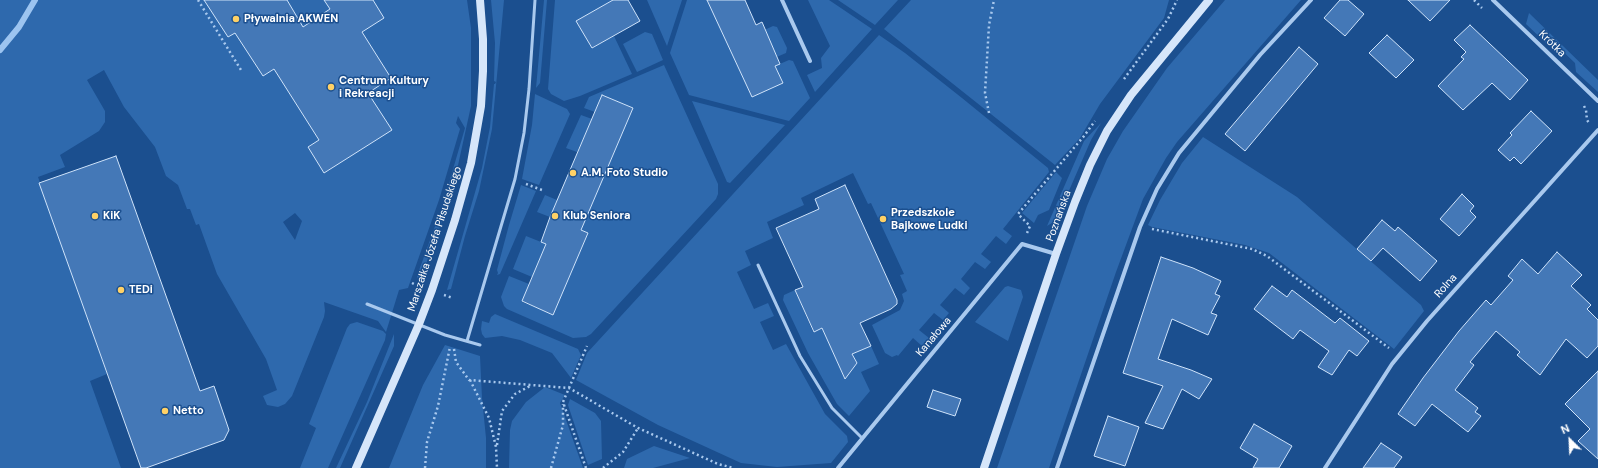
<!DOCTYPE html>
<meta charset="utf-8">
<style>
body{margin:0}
#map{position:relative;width:1598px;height:468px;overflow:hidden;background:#1b4f8f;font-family:"DM Sans",sans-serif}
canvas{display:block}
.north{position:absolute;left:1550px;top:420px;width:40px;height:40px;-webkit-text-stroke:3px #1b4f8f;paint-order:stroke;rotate:336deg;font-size:11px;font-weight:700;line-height:16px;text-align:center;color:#fff}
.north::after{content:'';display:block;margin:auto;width:14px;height:18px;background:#fff;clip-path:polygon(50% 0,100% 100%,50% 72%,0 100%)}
</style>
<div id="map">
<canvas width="1598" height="468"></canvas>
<div class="north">N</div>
</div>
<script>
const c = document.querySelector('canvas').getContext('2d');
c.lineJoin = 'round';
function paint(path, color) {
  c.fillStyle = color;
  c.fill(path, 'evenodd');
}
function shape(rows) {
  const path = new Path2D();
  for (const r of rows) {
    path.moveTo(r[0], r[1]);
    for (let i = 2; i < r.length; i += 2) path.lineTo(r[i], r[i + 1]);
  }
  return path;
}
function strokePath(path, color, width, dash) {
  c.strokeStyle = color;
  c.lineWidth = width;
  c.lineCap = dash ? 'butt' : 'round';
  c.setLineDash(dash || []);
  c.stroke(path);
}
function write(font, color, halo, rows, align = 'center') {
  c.font = font + ' "DM Sans",sans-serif';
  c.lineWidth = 3;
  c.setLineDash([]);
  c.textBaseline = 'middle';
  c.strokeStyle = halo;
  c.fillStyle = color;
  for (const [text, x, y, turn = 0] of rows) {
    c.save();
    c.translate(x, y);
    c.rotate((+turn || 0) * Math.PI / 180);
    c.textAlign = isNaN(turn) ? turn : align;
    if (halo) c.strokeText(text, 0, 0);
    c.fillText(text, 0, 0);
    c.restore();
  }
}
const green = shape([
 [0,0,467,0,471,28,471,106,455,179,446,211,420,280,418,279,417,276,442,207,465,128,458,116,456,123,460,129,439,200,408,288,399,290,386,332,378,321,324,302,325,311,324,317,292,396,285,404,278,407,267,405,263,396,277,390,266,359,217,274,199,224,196,225,190,209,187,209,178,185,166,176,155,147,124,107,104,70,87,80,105,111,105,122,99,131,60,155,65,167,38,177,107,374,90,381,121,468,0,468],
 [295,213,302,221,295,240,283,222],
 [491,0,504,0,492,129,479,191,465,236,451,289,447,290,482,168,490,127,494,84,495,84,496,82,494,81,495,43],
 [544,0,547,0,540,83,536,88],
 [555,0,613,0,577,21,592,48,614,36,632,74,580,96,564,101,551,94,548,89],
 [647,0,682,0,667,46],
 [687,0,707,0,783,83,775,66,789,60,793,61,810,98,789,121,689,95,670,53],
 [808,0,829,0,872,29,815,92,807,75,822,68,821,58,830,46],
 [838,0,898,0,875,25],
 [911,0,1169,0,1164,18,1100,104,1080,138,1055,165,884,29],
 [1225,0,1301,0,1177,142,1166,158,1143,199,1116,272,1049,468,997,468,1087,206,1107,159,1123,131,1167,68],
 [1529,13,1598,80,1598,92,1576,72,1575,63,1555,44,1548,45,1526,24],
 [773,26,777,27,787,48,786,53,772,59,760,32],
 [645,32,652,34,663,60,637,72,623,44],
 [879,35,905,53,962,98,1048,168,1049,172,1003,229,1012,236,1006,244,996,236,981,254,991,262,985,269,975,262,961,279,970,288,964,295,955,288,940,305,949,313,943,320,934,313,919,330,929,338,922,346,913,338,898,356,897,355,892,357,885,353,872,325,900,310,904,301,902,294,907,291,900,275,904,274,871,203,868,204,853,173,801,198,804,205,767,222,773,238,745,251,751,265,737,272,754,309,768,303,774,316,760,322,773,350,786,344,825,414,847,436,848,442,831,463,777,467,741,463,658,425,576,380,587,353],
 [664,65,718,184,718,194,716,199,591,334,586,337,573,338,507,309,504,306,501,297,509,276,529,284,522,302,553,314,588,233,581,230,633,108,602,95,595,112,584,108,589,97],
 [535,94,567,109,570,114,539,185,522,179,532,125],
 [692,101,785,125,730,183,727,182],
 [581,115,592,119,577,152,566,148],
 [1101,123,1091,140,1058,216,1055,221,1047,226,1084,141],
 [1203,137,1297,197,1421,305,1424,311,1394,349,1269,253,1245,245,1152,227,1148,225,1160,200,1182,163],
 [1056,172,1062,178,1049,210,1038,215,1034,223,1022,213],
 [521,185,536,191,500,274,497,275,498,273,497,270,509,225],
 [545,195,557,200,550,217,537,212],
 [526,236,546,244,532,277,513,269],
 [1008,286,1021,290,1023,297,1008,341,975,322,1005,287],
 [795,290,813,332,822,328,845,378,857,363,852,354,871,346,879,364,861,372,870,391,849,416,837,404,808,353,783,300,784,295],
 [495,314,578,349,581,355,571,378,552,353,520,340,502,336,485,338,482,334,481,329,482,321,489,323,491,317],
 [357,322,383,331,386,334,385,340,328,468,300,468,316,428,309,424,347,328,350,324],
 [394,334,394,346,340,468,336,468,367,402],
 [445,345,480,356,482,398,486,438,486,468,389,468,423,385],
 [545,387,565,395,560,403,583,468,509,468,510,430,512,421,526,402],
 [570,399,595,413,601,421,602,459,588,465,568,405],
 [654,446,690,458,653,468,624,468,627,459]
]);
const stream = shape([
 [0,50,19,27,35,0]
]);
const building = shape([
 [204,0,287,0,303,27,330,9,324,0,373,0,384,18,362,32,391,78,368,93,392,130,324,173,308,147,319,140,274,69,263,76,235,33,228,37,204,0],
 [613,0,628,0,640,21,592,48,576,21,613,0],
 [707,0,745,0,756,25,762,22,780,64,775,66,783,83,752,97,707,0],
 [1340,0,1348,0,1364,14,1345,36,1324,18,1340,0],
 [1408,0,1450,0,1430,21,1408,0],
 [1470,25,1528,80,1510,100,1492,83,1463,110,1438,86,1464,59,1461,57,1466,52,1454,40,1470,25],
 [1387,35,1414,60,1396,78,1369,53,1387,35],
 [1299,47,1318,64,1245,151,1225,134,1299,47],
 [602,95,633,108,581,230,588,233,553,315,522,301,546,244,541,242,550,217,602,95],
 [1531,111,1552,131,1521,164,1514,157,1510,161,1498,150,1512,135,1510,133,1531,111],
 [116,156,200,391,214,386,229,430,224,440,146,468,141,468,39,183,116,156],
 [845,185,897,300,897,304,891,309,860,323,871,346,852,354,857,363,845,379,822,328,814,332,795,290,803,287,776,228,819,209,815,199,845,185],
 [1462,194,1474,206,1470,211,1476,217,1459,236,1440,219,1462,194],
 [1382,220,1395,231,1398,227,1437,261,1420,281,1383,248,1371,261,1357,249,1382,220],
 [1557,252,1582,275,1571,286,1591,305,1587,309,1598,320,1598,346,1587,358,1566,339,1540,375,1517,355,1520,352,1496,331,1470,362,1474,365,1455,390,1478,408,1475,412,1481,416,1468,432,1432,404,1415,426,1398,414,1423,378,1459,331,1486,300,1491,305,1513,280,1508,276,1522,259,1538,274,1557,252],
 [1161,257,1193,268,1221,281,1215,294,1220,296,1211,313,1217,315,1208,335,1172,319,1158,359,1191,370,1212,379,1199,399,1182,389,1163,429,1145,423,1163,386,1123,373,1161,257],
 [1272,286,1287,297,1292,290,1335,323,1340,318,1369,341,1357,356,1349,350,1332,375,1318,367,1329,351,1300,330,1293,339,1254,309,1272,286],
 [1598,371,1598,459,1578,441,1590,429,1565,404,1598,371],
 [933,390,961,399,955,416,927,407,933,390],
 [1108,416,1139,427,1125,466,1094,456,1108,416],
 [1254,424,1292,446,1279,468,1253,468,1258,459,1240,448,1254,424],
 [1381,443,1402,457,1394,468,1363,468,1381,443]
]);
const path = shape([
 [198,0,241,70],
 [1474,0,1482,8],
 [1124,79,1168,19,1177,0],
 [1584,106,1586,110,1587,120,1589,123],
 [989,113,985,93,989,25,994,0],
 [526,184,542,190],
 [1152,229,1252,249,1267,256,1389,348],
 [1027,233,1030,226,1018,214,1084,136,1095,121],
 [412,283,418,286],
 [444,295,453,298],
 [454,349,456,362,469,380,569,388,638,428,718,464,734,468],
 [470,380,489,418,496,447,497,468],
 [497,445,502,411,515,394,532,385],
 [425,468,427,442,438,406,450,347],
 [551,468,563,425,563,404],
 [586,468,563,402,587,346],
 [603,468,623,452,638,428]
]);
const lane = shape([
 [758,265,800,356,832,408,862,438],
 [367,304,445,335,480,345],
 [467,341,515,179,524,133,529,89,535,0]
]);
const street = shape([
 [782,0,810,61],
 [1493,0,1598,101],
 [838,468,1022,244,1056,254],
 [1057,468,1140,227,1157,189,1179,153,1260,55,1311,0],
 [1325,468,1392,364,1427,321,1598,130]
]);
const secondary = shape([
 [356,468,419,324,432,290,455,220,471,163,481,106,483,71,483,39,480,0],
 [984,468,1056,254,1075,202,1090,165,1107,131,1131,95,1209,0]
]);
const markers = [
 [236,19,4,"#ffd166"],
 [331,87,4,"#ffd166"],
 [573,173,4,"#ffd166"],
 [95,216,4,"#ffd166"],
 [555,216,4,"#ffd166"],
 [883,219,4,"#ffd166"],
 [121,290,4,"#ffd166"],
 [165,411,4,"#ffd166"]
];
const poiNames = [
 ["Pływalnia AKWEN",244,19],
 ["Centrum Kultury",339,81],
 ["i Rekreacji",339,94],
 ["A.M. Foto Studio",581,173],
 ["Przedszkole",891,213],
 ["Bajkowe Ludki",891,226],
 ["KiK",103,216],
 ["Klub Seniora",563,216],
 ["TEDi",129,290],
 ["Netto",173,411]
];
const streetNames = [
 ["Krótka",1552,44,44],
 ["Poznańska",1059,216,-70],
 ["Marszałka Józefa Piłsudskiego",435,239,-72],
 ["Rolna",1446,286,-48],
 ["Kanałowa",934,337,-50]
];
paint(green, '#2e69ad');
strokePath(stream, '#9cc4f0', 6);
paint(building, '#4478b7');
strokePath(building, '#cfe3fa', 1);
strokePath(path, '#a9c9ee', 2.5, [2, 3]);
strokePath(lane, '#a9c9ee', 3);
strokePath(street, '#a9c9ee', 4);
strokePath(secondary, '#d6e6fa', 8);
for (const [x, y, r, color] of markers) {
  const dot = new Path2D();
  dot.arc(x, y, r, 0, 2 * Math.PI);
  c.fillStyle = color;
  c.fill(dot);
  strokePath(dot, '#1b4f8f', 1.5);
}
write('bold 11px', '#fff', '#1b4f8f', poiNames, 'left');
write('11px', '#fff', '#1b4f8f', streetNames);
</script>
